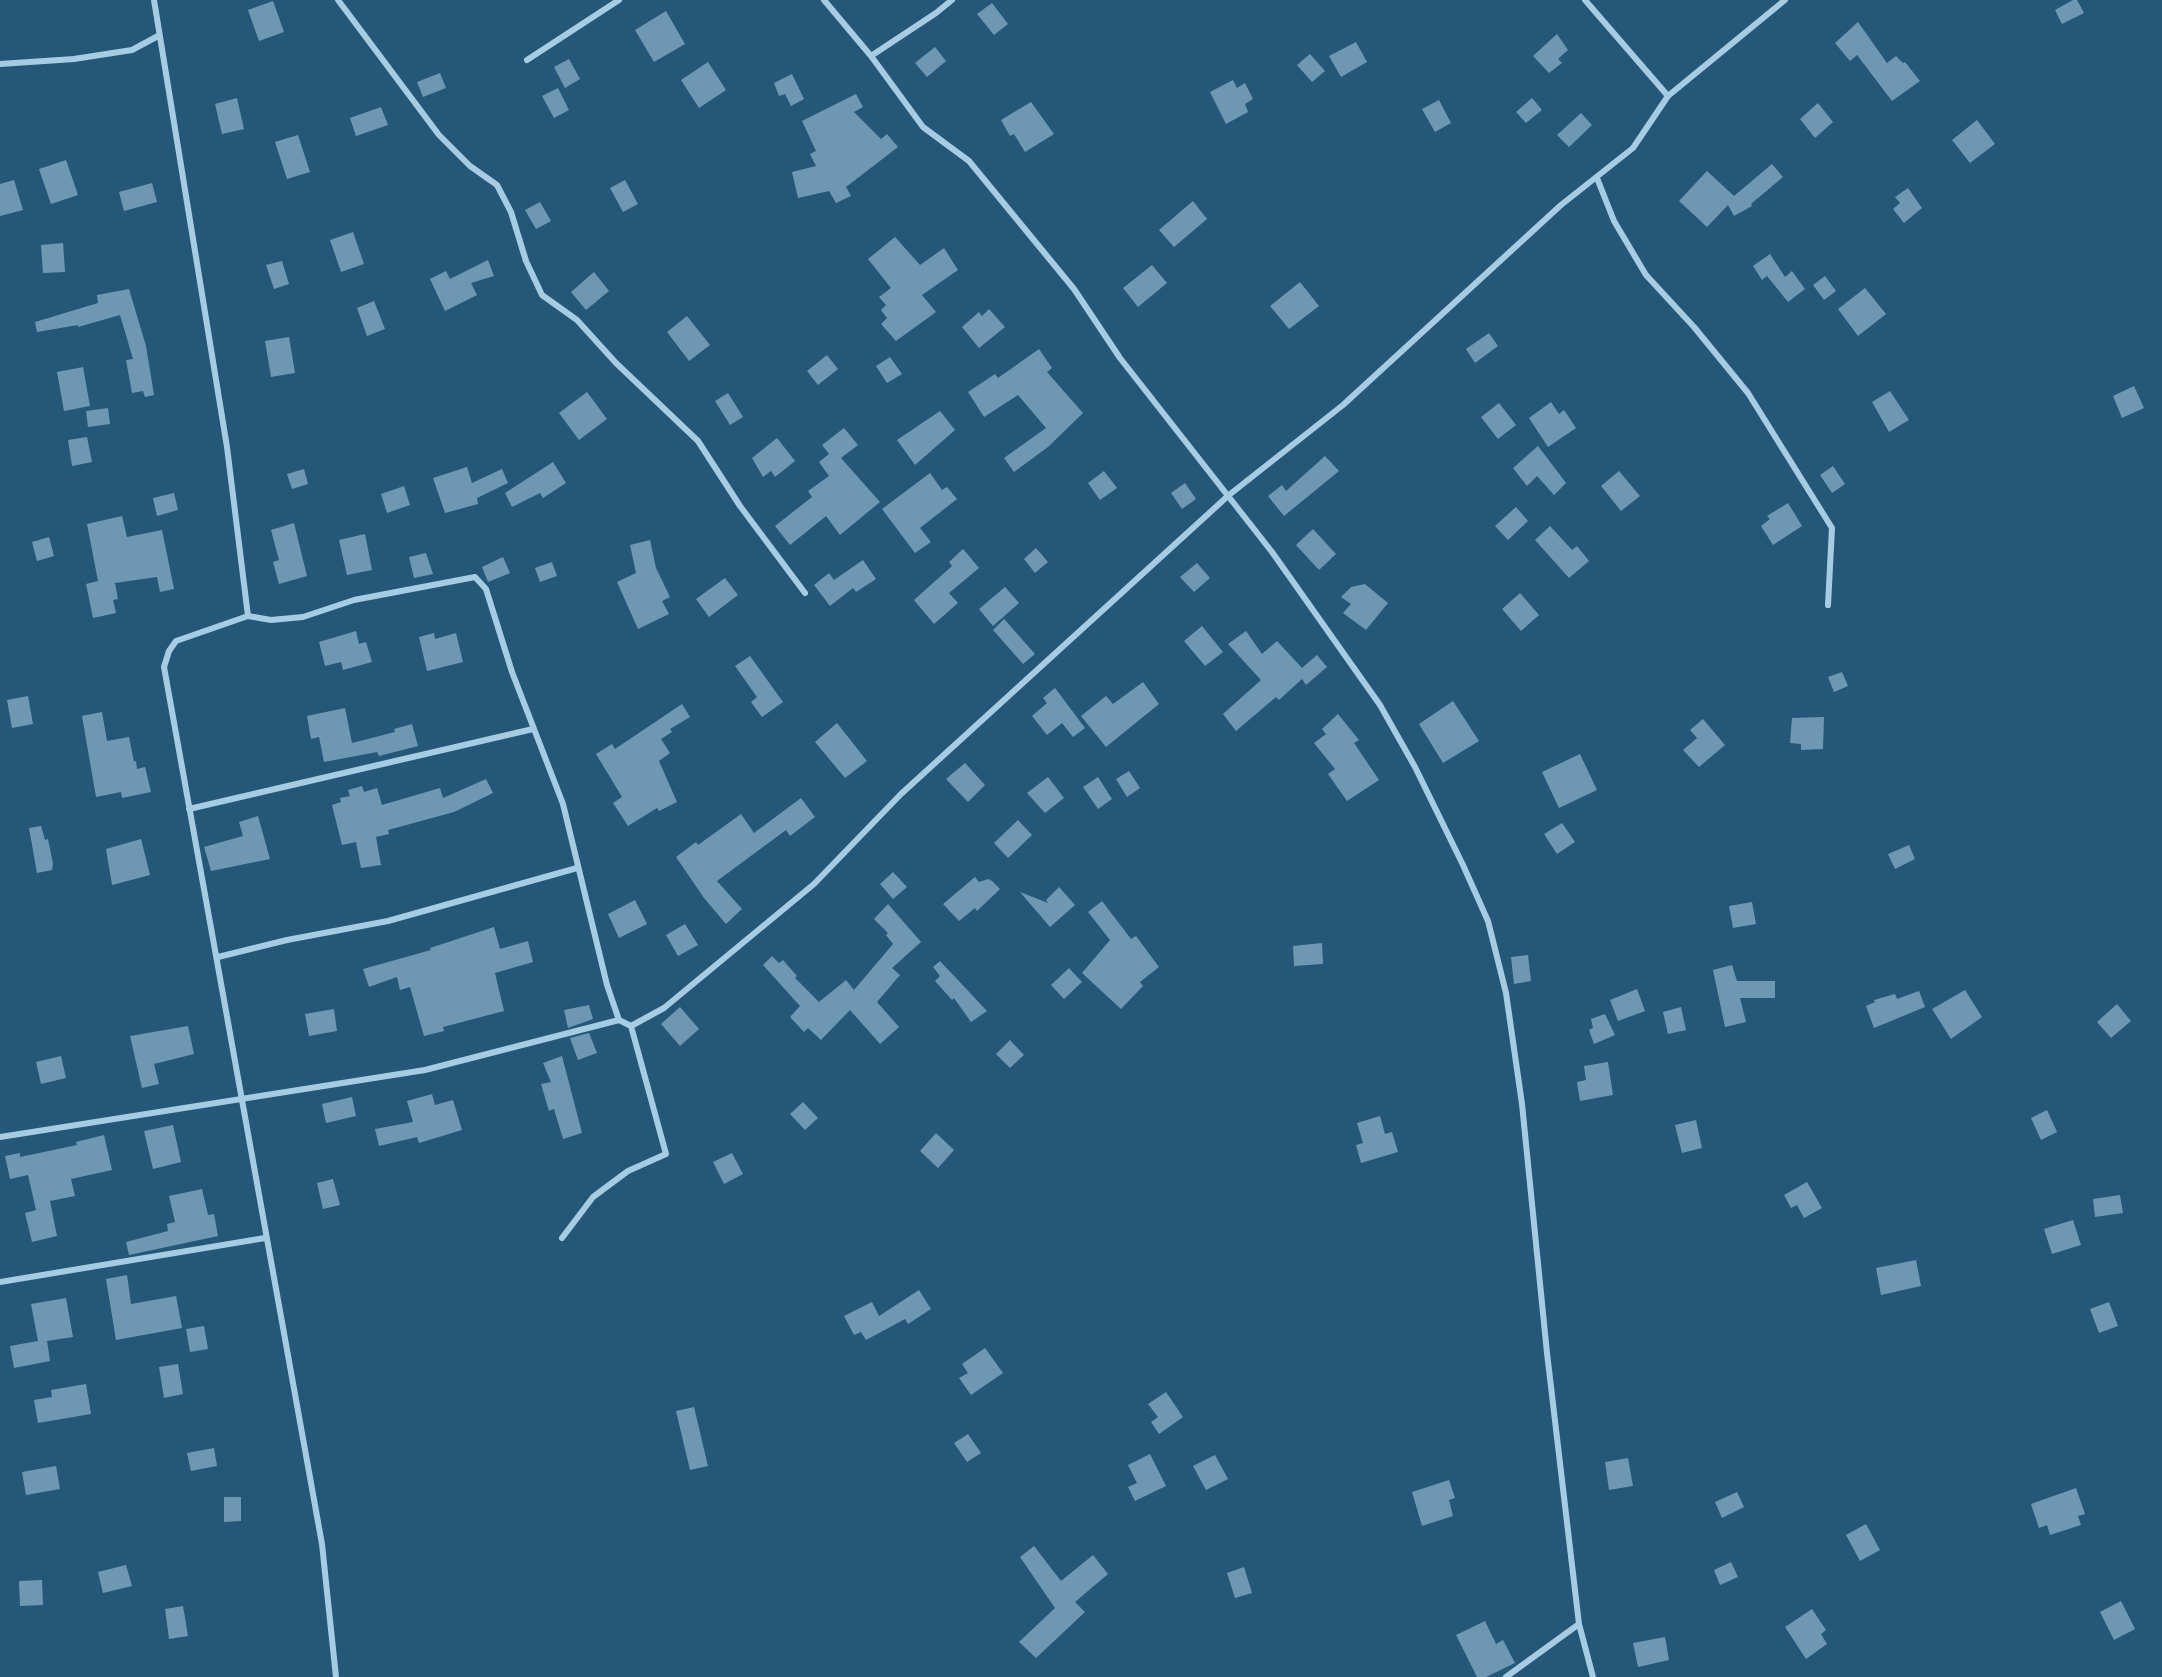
<!DOCTYPE html>
<style>
body{margin:0}
canvas{display:block;background:#255778}
</style>
<canvas width="2162" height="1677"></canvas>
<script>
const c = document.querySelector('canvas').getContext('2d');
c.lineJoin = 'round';
function paint(path, color) {
  c.fillStyle = color;
  c.fill(path, 'evenodd');
}
function shape(rows) {
  const path = new Path2D();
  for (const r of rows) {
    path.moveTo(r[0], r[1]);
    for (let i = 2; i < r.length; i += 2) path.lineTo(r[i], r[i + 1]);
  }
  return path;
}
function strokePath(path, color, width, dash) {
  c.strokeStyle = color;
  c.lineWidth = width;
  c.lineCap = dash ? 'butt' : 'round';
  c.setLineDash(dash || []);
  c.stroke(path);
}
const building = shape([
 [2073,0,2077,0,2084,13,2062,24,2055,10],
 [273,1,284,32,259,41,248,10],
 [992,3,1008,24,994,35,977,14],
 [666,11,685,44,654,62,635,30],
 [1858,22,1887,63,1896,56,1903,63,1905,62,1920,81,1892,101,1857,55,1850,61,1835,43],
 [1557,34,1568,50,1558,59,1562,63,1549,73,1533,56],
 [1356,42,1367,62,1341,77,1329,56],
 [935,47,946,61,927,77,915,63],
 [1310,54,1325,71,1312,82,1297,65],
 [569,59,580,79,565,88,554,67],
 [708,62,726,90,699,108,681,80],
 [440,73,446,88,423,97,417,82],
 [792,74,804,99,791,106,785,94,779,96,774,83],
 [1233,80,1237,88,1245,83,1253,99,1245,104,1248,112,1226,124,1210,92],
 [558,88,569,110,554,118,542,96],
 [856,94,863,107,854,112,881,139,887,134,898,147,846,187,851,196,836,203,829,191,798,198,792,172,816,166,810,154,816,151,802,121],
 [237,98,244,129,222,134,215,104],
 [1532,98,1542,110,1526,123,1516,112],
 [1439,100,1451,123,1435,132,1422,109],
 [1031,102,1054,134,1025,152,1014,134,1010,136,1001,120],
 [1818,103,1833,122,1815,138,1800,119],
 [381,107,388,125,356,136,350,118],
 [1581,113,1592,125,1569,147,1557,135],
 [1977,120,1995,144,1970,163,1952,140],
 [298,135,310,172,287,179,275,142],
 [66,160,78,195,51,204,39,169],
 [1772,164,1783,177,1751,204,1752,206,1734,216,1728,205,1707,227,1679,201,1707,171,1734,196],
 [14,180,23,210,0,216,0,184],
 [625,180,638,204,623,212,610,188],
 [152,183,157,202,124,211,119,192],
 [1908,188,1922,208,1904,223,1893,209,1900,203,1895,197],
 [1193,201,1207,219,1174,247,1159,230],
 [540,202,551,221,536,229,525,210],
 [353,232,364,264,341,272,330,240],
 [895,237,920,265,944,248,958,270,922,295,936,312,896,341,881,324,887,318,881,310,886,305,879,297,891,288,868,259],
 [63,243,65,272,43,273,41,245],
 [1770,254,1785,277,1792,271,1805,289,1788,302,1767,276,1762,280,1753,266],
 [488,260,494,276,471,283,477,295,445,311,430,279,446,271,450,279],
 [282,261,289,284,274,289,266,265],
 [1152,265,1167,283,1138,307,1123,288],
 [594,272,609,291,586,310,571,292],
 [1825,276,1836,291,1824,300,1813,285],
 [1300,282,1319,306,1289,329,1270,306],
 [1865,288,1886,314,1858,336,1838,309],
 [129,289,146,346,154,395,145,397,143,391,132,393,126,360,133,359,120,315,78,327,78,325,37,332,35,322,98,303,97,295],
 [374,301,385,329,367,336,357,308],
 [989,309,1005,327,979,348,962,327,979,312,982,316],
 [687,316,710,345,689,361,667,332],
 [1489,333,1498,346,1475,363,1466,349],
 [289,337,295,373,271,377,265,341],
 [1039,349,1052,368,1047,372,1083,413,1048,447,1014,472,1004,458,1046,428,1018,395,984,417,968,392,995,374,998,378],
 [827,355,838,369,818,385,807,371],
 [890,357,902,374,887,383,876,366],
 [83,367,90,406,64,411,57,372],
 [2134,386,2144,408,2122,418,2113,396],
 [1890,391,1909,420,1889,432,1872,402],
 [587,392,607,419,579,440,559,413],
 [728,393,743,417,730,425,715,401],
 [1551,402,1559,414,1564,410,1576,428,1548,447,1529,418],
 [1499,403,1516,425,1498,439,1481,417],
 [108,408,110,424,88,427,86,411],
 [940,411,955,430,915,465,897,440],
 [844,428,858,445,841,458,880,502,840,535,826,516,790,545,775,526,812,497,808,491,829,476,819,462,829,454,822,445],
 [87,437,92,462,72,466,68,440],
 [777,438,795,461,775,477,771,471,763,477,752,458],
 [1538,446,1566,483,1554,495,1537,476,1527,486,1513,468],
 [1325,456,1339,471,1284,516,1268,496,1282,485,1286,491],
 [553,462,566,483,543,498,540,493,512,507,505,493],
 [1833,466,1845,484,1832,493,1820,475],
 [467,467,472,483,502,469,508,483,477,498,478,504,445,513,433,478],
 [304,469,308,484,292,489,287,474],
 [1104,471,1117,488,1100,500,1088,483],
 [1619,471,1640,496,1621,511,1601,486],
 [930,473,942,490,947,487,957,499,920,528,931,542,915,553,882,509],
 [1185,483,1196,499,1182,509,1171,493],
 [404,486,410,505,387,513,381,494],
 [174,493,178,510,157,516,153,498],
 [1788,503,1802,526,1773,545,1761,526,1770,519,1767,516],
 [1516,507,1528,521,1508,540,1495,526],
 [122,516,127,537,162,530,174,589,160,592,157,577,115,583,118,599,113,600,116,613,93,618,86,584,98,581,87,524],
 [294,523,307,576,279,584,273,562,279,560,271,530],
 [1550,526,1572,550,1577,546,1589,561,1569,578,1535,540],
 [1313,529,1336,554,1319,570,1296,545],
 [365,534,372,570,347,575,339,540],
 [49,537,54,556,37,561,32,542],
 [650,540,656,568,670,597,662,601,669,614,638,629,617,582,636,573,630,545],
 [1036,548,1048,562,1035,573,1024,559],
 [963,549,979,568,949,593,958,603,934,624,914,600,952,566,949,562],
 [426,553,433,574,414,578,409,557],
 [503,557,510,573,488,582,482,567],
 [863,560,876,579,856,592,853,588,830,606,814,585,829,573,834,580],
 [552,562,557,576,540,582,535,568],
 [1197,563,1210,578,1194,592,1180,577],
 [725,578,738,595,709,617,696,599],
 [1365,584,1388,603,1366,630,1343,613,1351,604,1341,597,1351,587],
 [1005,587,1019,603,993,626,979,609],
 [1520,593,1539,615,1521,631,1502,609],
 [1004,619,1035,654,1023,664,993,630],
 [1202,626,1223,652,1205,666,1184,641],
 [356,631,359,644,366,642,372,662,343,670,341,662,325,666,319,642],
 [1246,631,1262,654,1277,641,1302,668,1317,655,1327,667,1306,685,1302,679,1279,700,1276,697,1236,731,1223,714,1261,680,1228,644],
 [434,633,435,639,456,633,463,662,427,671,419,637],
 [750,656,783,702,762,717,751,702,757,697,735,666],
 [1842,672,1848,686,1834,692,1828,677],
 [1143,682,1159,704,1106,747,1081,716,1106,696,1113,704],
 [1055,688,1085,728,1073,737,1062,723,1047,735,1032,716,1047,703,1043,698],
 [28,696,33,724,12,728,7,700],
 [1453,701,1479,741,1443,763,1419,724],
 [682,704,690,717,670,729,672,732,661,739,670,753,659,761,677,802,659,811,657,808,628,826,613,803,622,797,596,754,612,744,615,749],
 [345,708,352,743,395,732,394,729,412,724,418,746,379,756,377,752,324,762,319,737,311,739,307,716],
 [102,712,107,741,129,737,134,762,136,761,137,769,145,767,151,792,122,798,121,792,96,797,82,716],
 [1338,714,1359,740,1354,743,1379,780,1347,801,1328,774,1335,769,1314,743,1326,734,1322,729],
 [1824,717,1823,749,1801,750,1801,744,1790,743,1792,718],
 [1703,719,1725,745,1699,767,1683,750,1697,738,1690,730],
 [837,723,867,761,845,778,815,742],
 [1580,754,1597,790,1559,808,1542,772],
 [965,763,985,785,968,802,946,779],
 [1129,771,1140,788,1127,797,1116,779],
 [1048,777,1064,798,1045,813,1027,793],
 [1098,777,1112,799,1098,809,1083,787],
 [486,779,493,793,454,812,388,830,389,834,376,837,381,865,361,868,356,842,342,845,332,805,341,802,340,798,350,796,348,790,362,786,364,792,377,788,382,805,440,788,443,798],
 [801,798,815,817,790,836,786,830,717,881,742,909,726,924,704,898,676,857,696,842,698,845,741,814,754,833],
 [258,816,270,859,211,871,204,847,243,836,239,822],
 [1018,820,1032,835,1008,858,994,843],
 [1562,823,1575,842,1557,854,1544,834],
 [41,826,45,840,48,839,53,864,52,870,37,873,29,828],
 [141,839,150,875,112,885,106,849],
 [1909,845,1915,859,1895,869,1888,854],
 [893,872,907,887,893,899,880,884],
 [975,877,979,882,988,879,992,881,1000,889,977,911,975,908,959,921,943,904],
 [1059,887,1075,905,1050,927,1020,892,1048,903,1046,900],
 [635,900,647,924,619,938,608,914],
 [1102,901,1131,939,1136,936,1159,967,1140,982,1143,986,1121,1009,1082,973,1110,940,1088,912],
 [1752,902,1756,924,1733,928,1729,906],
 [888,904,921,942,892,968,900,975,877,1002,899,1027,880,1044,850,1010,821,1040,808,1028,804,1032,790,1017,800,1006,763,965,772,956,779,963,783,960,797,976,795,978,819,1002,846,980,854,990,893,944,886,935,888,933,874,919],
 [685,924,698,945,678,956,666,935],
 [494,927,500,949,528,941,533,962,495,973,504,1011,443,1027,444,1031,424,1036,410,987,400,990,397,977,369,987,363,969,431,950,430,948],
 [1322,943,1323,964,1294,966,1293,946],
 [1528,955,1531,981,1514,984,1511,957],
 [940,961,987,1011,971,1022,954,998,952,1000,935,981,940,976,933,967],
 [1732,965,1737,981,1775,981,1775,998,1740,998,1746,1022,1725,1027,1713,970],
 [1069,968,1082,982,1064,999,1051,985],
 [1637,989,1645,1011,1618,1021,1610,1000],
 [1965,990,1982,1017,1951,1039,1932,1009],
 [1919,991,1925,1007,1874,1028,1866,1006,1875,1002,1874,1000,1895,994,1897,999],
 [2117,1004,2131,1021,2111,1038,2097,1022],
 [589,1005,593,1019,568,1028,564,1010],
 [680,1007,699,1029,680,1046,661,1024],
 [1681,1007,1686,1030,1668,1034,1663,1012],
 [334,1009,337,1031,309,1036,305,1014],
 [1605,1014,1615,1035,1594,1044,1589,1030,1593,1028,1591,1019],
 [188,1026,194,1054,154,1064,159,1084,142,1088,130,1036],
 [589,1033,597,1053,578,1060,570,1038],
 [1010,1040,1024,1055,1010,1068,996,1054],
 [61,1056,66,1078,41,1084,36,1062],
 [562,1056,582,1133,563,1139,554,1109,549,1111,541,1084,551,1082,543,1063],
 [1608,1062,1613,1095,1580,1101,1577,1082,1586,1080,1584,1066],
 [432,1094,435,1105,453,1100,462,1130,419,1143,417,1137,379,1146,375,1129,413,1122,407,1101],
 [352,1097,356,1116,326,1123,322,1104],
 [803,1102,818,1118,805,1130,790,1114],
 [2047,1110,2057,1132,2041,1140,2031,1118],
 [1380,1116,1385,1134,1392,1132,1398,1152,1361,1163,1356,1145,1363,1143,1357,1123],
 [1696,1120,1702,1148,1682,1153,1675,1125],
 [173,1125,181,1162,153,1169,144,1131],
 [936,1133,954,1150,938,1168,920,1151],
 [104,1135,112,1170,71,1179,75,1196,50,1201,57,1236,32,1242,25,1213,36,1210,28,1175,10,1179,5,1156,20,1153,20,1157,77,1145,76,1142],
 [732,1153,743,1174,724,1184,713,1162],
 [333,1179,340,1205,323,1209,317,1183],
 [1807,1182,1822,1208,1804,1218,1797,1205,1791,1208,1784,1195],
 [202,1189,208,1215,214,1214,218,1236,129,1255,126,1242,168,1231,167,1224,175,1222,169,1196],
 [2120,1195,2123,1213,2095,1217,2093,1199],
 [2073,1220,2081,1245,2052,1254,2044,1229],
 [1916,1260,1921,1286,1881,1295,1876,1268],
 [127,1275,131,1304,176,1296,182,1328,116,1340,106,1279],
 [919,1290,931,1309,908,1324,905,1319,866,1340,861,1332,854,1335,844,1316,872,1302,879,1316],
 [66,1298,73,1337,47,1341,50,1361,14,1368,10,1346,38,1341,31,1304],
 [2109,1302,2118,1326,2099,1333,2090,1309],
 [204,1326,208,1349,190,1352,186,1329],
 [985,1348,1003,1373,971,1395,959,1378,968,1373,962,1364],
 [178,1364,183,1394,164,1398,159,1367],
 [86,1384,91,1414,38,1423,34,1400,52,1397,51,1390],
 [1166,1392,1183,1417,1159,1434,1151,1422,1158,1417,1148,1404],
 [694,1407,708,1466,690,1470,676,1411],
 [968,1434,981,1453,967,1462,954,1443],
 [214,1448,217,1466,191,1471,187,1453],
 [1150,1454,1166,1486,1135,1501,1128,1487,1137,1483,1128,1465],
 [1215,1455,1228,1479,1206,1490,1193,1466],
 [1628,1458,1633,1486,1609,1490,1605,1462],
 [56,1466,60,1489,26,1495,22,1472],
 [1449,1480,1455,1498,1449,1500,1453,1516,1422,1526,1412,1492],
 [2076,1488,2085,1514,2078,1516,2081,1525,2050,1535,2047,1525,2039,1528,2031,1504],
 [1737,1492,1744,1507,1722,1518,1715,1502],
 [224,1497,241,1497,241,1521,224,1522],
 [1866,1524,1880,1550,1860,1561,1846,1535],
 [1034,1546,1061,1581,1093,1555,1108,1574,1075,1602,1085,1612,1036,1658,1019,1642,1055,1608,1020,1557],
 [1731,1562,1738,1577,1720,1585,1714,1570],
 [126,1565,132,1586,103,1593,98,1572],
 [1244,1567,1252,1593,1235,1598,1227,1573],
 [42,1580,43,1605,20,1606,19,1581],
 [2121,1601,2135,1629,2114,1640,2100,1612],
 [183,1606,188,1636,169,1639,165,1609],
 [1812,1609,1826,1630,1821,1634,1827,1644,1806,1659,1785,1627],
 [1485,1621,1496,1644,1503,1640,1515,1663,1486,1677,1477,1677,1456,1635],
 [1665,1637,1669,1660,1638,1667,1633,1643]
]);
const street = shape([
 [154,0,227,447,248,616,176,641,169,651,164,667,322,1544,336,1677],
 [338,0,439,135,470,166,497,185,511,212,526,261,542,295,577,320,616,363,698,441,740,506,805,593],
 [824,0,871,56,923,127,969,161,1074,289,1120,358,1272,552,1380,705,1415,767,1463,865,1488,921,1506,993,1522,1104,1547,1353,1579,1624,1593,1677],
 [1585,0,1668,96],
 [871,56,936,13,952,0],
 [527,60,619,0],
 [0,64,74,59,132,50,158,36],
 [1597,178,1614,221,1646,275,1694,327,1748,393,1832,528,1828,605],
 [248,616,271,620,303,617,354,600,475,577,486,589,512,672,563,804,607,985,619,1020],
 [189,809,533,729],
 [218,957,287,940,388,921,577,868],
 [0,1137,425,1070,619,1020,631,1026,664,1008,814,884,901,794,1229,495,1343,405,1561,205,1633,148,1668,96,1785,0],
 [562,1238,593,1197,628,1171,666,1154,631,1026],
 [0,1282,265,1238],
 [1506,1677,1579,1624]
]);
paint(building, '#6e98b2');
strokePath(street, '#a6cce3', 6);
</script>
